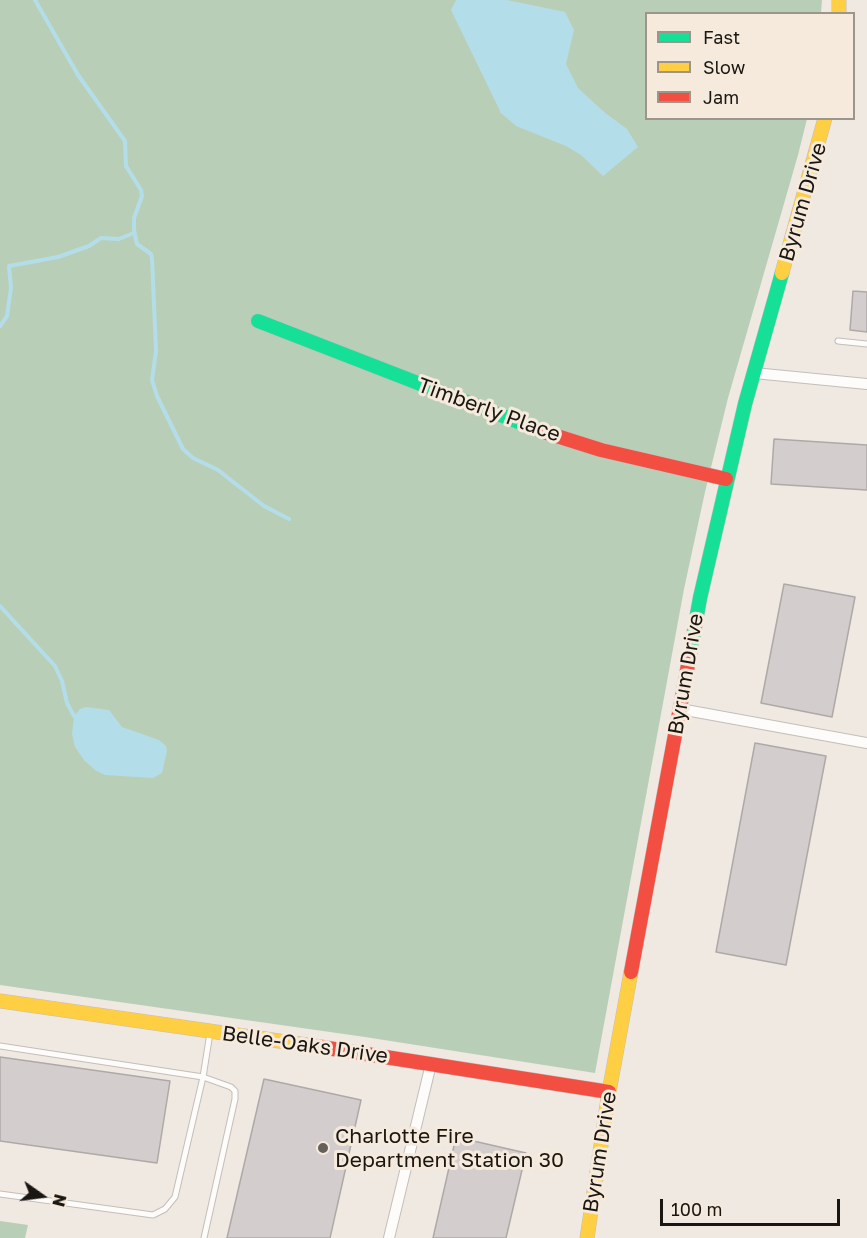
<!DOCTYPE html>
<style>
body{margin:0}
#map{position:relative;width:867px;height:1238px;overflow:hidden;background:#efe9e2;font-family:"Golos Text",sans-serif}
canvas{display:block}
.legend{position:absolute;left:645px;top:12px;width:210px;height:108px;box-sizing:border-box;background:#f5eadc;border:2px solid #9d958b;margin:0;padding:8px 10px;list-style:none;font-size:18px;color:#1a1611}
.legend li{display:flex;align-items:center;gap:12px;height:30px}
.legend b{width:30px;border:2px solid #9d958b}
.north{position:absolute;left:12px;top:1166px;width:60px;height:60px;-webkit-text-stroke:4px #f5eadc;paint-order:stroke;rotate:104deg;font-size:16px;font-weight:700;line-height:24px;text-align:center;color:#1a1611}
.north::after{content:'';display:block;margin:auto;width:21px;height:27px;background:#1a1611;clip-path:polygon(50% 0,100% 100%,50% 72%,0 100%)}
.scale{position:absolute;left:660px;top:1199px;width:180px;height:27px;box-sizing:border-box;border:3px solid #1a1611;border-top:0;padding-left:8px;font-size:18px;line-height:21px;white-space:nowrap;color:#1a1611;-webkit-text-stroke:4px #f5eadc;paint-order:stroke}
</style>
<div id="map">
<canvas width="867" height="1238"></canvas>
<ul class="legend">
<li><b style="height:8px;background:#16e098"></b>Fast</li>
<li><b style="height:8px;background:#ffcf43"></b>Slow</li>
<li><b style="height:8px;background:#f24e42"></b>Jam</li>
</ul>
<div class="north">N</div>
<div class="scale">100 m</div>
</div>
<script>
const c = document.querySelector('canvas').getContext('2d');
c.lineJoin = 'round';
function paint(path, color) {
  c.fillStyle = color;
  c.fill(path, 'evenodd');
}
function shape(rows) {
  const path = new Path2D();
  for (const r of rows) {
    path.moveTo(r[0], r[1]);
    for (let i = 2; i < r.length; i += 2) path.lineTo(r[i], r[i + 1]);
  }
  return path;
}
function strokePath(path, color, width, dash) {
  c.strokeStyle = color;
  c.lineWidth = width;
  c.lineCap = dash ? 'butt' : 'round';
  c.setLineDash(dash || []);
  c.stroke(path);
}
function write(font, color, halo, rows, align = 'center') {
  c.font = font + ' "Golos Text",sans-serif';
  c.lineWidth = 6;
  c.setLineDash([]);
  c.textBaseline = 'middle';
  c.strokeStyle = halo;
  c.fillStyle = color;
  for (const [text, x, y, turn = 0] of rows) {
    c.save();
    c.translate(x, y);
    c.rotate((+turn || 0) * Math.PI / 180);
    c.textAlign = isNaN(turn) ? turn : align;
    if (halo) c.strokeText(text, 0, 0);
    c.fillText(text, 0, 0);
    c.restore();
  }
}
const forest = shape([
 [0,0,822,0,821,13,646,14,646,118,807,119,798,155,728,398,705,492,684,589,595,1073,365,1037,0,985],
 [0,1221,28,1225,25,1238,0,1238]
]);
const water = shape([
 [456,0,507,0,565,12,574,30,566,64,578,88,604,112,627,129,638,147,603,176,581,155,566,146,516,126,501,113,451,10],
 [86,707,109,710,122,727,159,740,166,746,167,751,162,773,153,778,105,775,95,770,84,760,75,747,72,734,74,716,80,709]
]);
const stream = shape([
 [35,0,78,75,125,141,126,166,141,190,142,196,134,218,134,230,137,244,151,254,152,258,156,351,152,380,157,396,183,449,193,458,218,470,264,506,289,519],
 [0,326,7,316,11,288,9,266,58,257,89,246,101,238,119,239,134,233],
 [0,606,55,666,62,681,67,703,74,716]
]);
const building = shape([
 [853,291,867,292,867,332,850,330,853,291],
 [774,439,867,445,867,490,771,484,774,439],
 [784,584,855,597,832,717,761,703,784,584],
 [755,743,826,756,786,965,716,952,755,743],
 [0,1057,170,1081,157,1163,0,1141,0,1057],
 [264,1079,361,1100,330,1238,227,1238,264,1079],
 [456,1137,526,1153,506,1238,433,1238,456,1137]
]);
const lane = shape([
 [838,341,867,344],
 [0,1046,203,1077,175,1197,165,1209,153,1215,0,1194],
 [204,1238,235,1099,235,1091,231,1087,203,1077,210,1033]
]);
const street = shape([
 [754,373,867,384],
 [680,709,867,743],
 [389,1238,431,1064]
]);
const fast = shape([
 [258,321,544,432],
 [690,654,700,598,745,404,782,273]
]);
const slow = shape([
 [839,0,839,14],
 [782,273,825,118],
 [0,1001,321,1047],
 [587,1238,609,1092,631,972]
]);
const jam = shape([
 [544,432,601,450,726,479],
 [631,972,690,654],
 [321,1047,609,1092]
]);
const markers = [
 [323,1148,6,"#65605a"]
];
const streetNames = [
 ["Byrum Drive",803,202,-74],
 ["Timberly Place",489,410,20],
 ["Byrum Drive",686,674,-80],
 ["Belle-Oaks Drive",305,1045,8],
 ["Byrum Drive",600,1152,-81]
];
const poiNames = [
 ["Charlotte Fire",335,1136],
 ["Department Station 30",335,1160]
];
paint(forest, '#b9ceb7');
paint(water, '#b3dee9');
strokePath(stream, '#b3dee9', 4);
paint(building, '#d3cecd');
strokePath(building, '#aea9a8', 1.5);
strokePath(lane, '#c3beb8', 7);
strokePath(street, '#c3beb8', 12);
strokePath(fast, '#c3beb8', 15);
strokePath(slow, '#c3beb8', 15);
strokePath(jam, '#c3beb8', 15);
strokePath(lane, '#fdfcfb', 5);
strokePath(street, '#fdfcfb', 10);
strokePath(fast, '#16e098', 14);
strokePath(slow, '#ffcf43', 14);
strokePath(jam, '#f24e42', 14);
for (const [x, y, r, color] of markers) {
  const dot = new Path2D();
  dot.arc(x, y, r, 0, 2 * Math.PI);
  c.fillStyle = color;
  c.fill(dot);
  strokePath(dot, '#f5eadc', 2);
}
write('21px', '#1a1611', '#f5eadc', streetNames);
write('21px', '#1a1611', '#f5eadc', poiNames, 'left');
</script>
